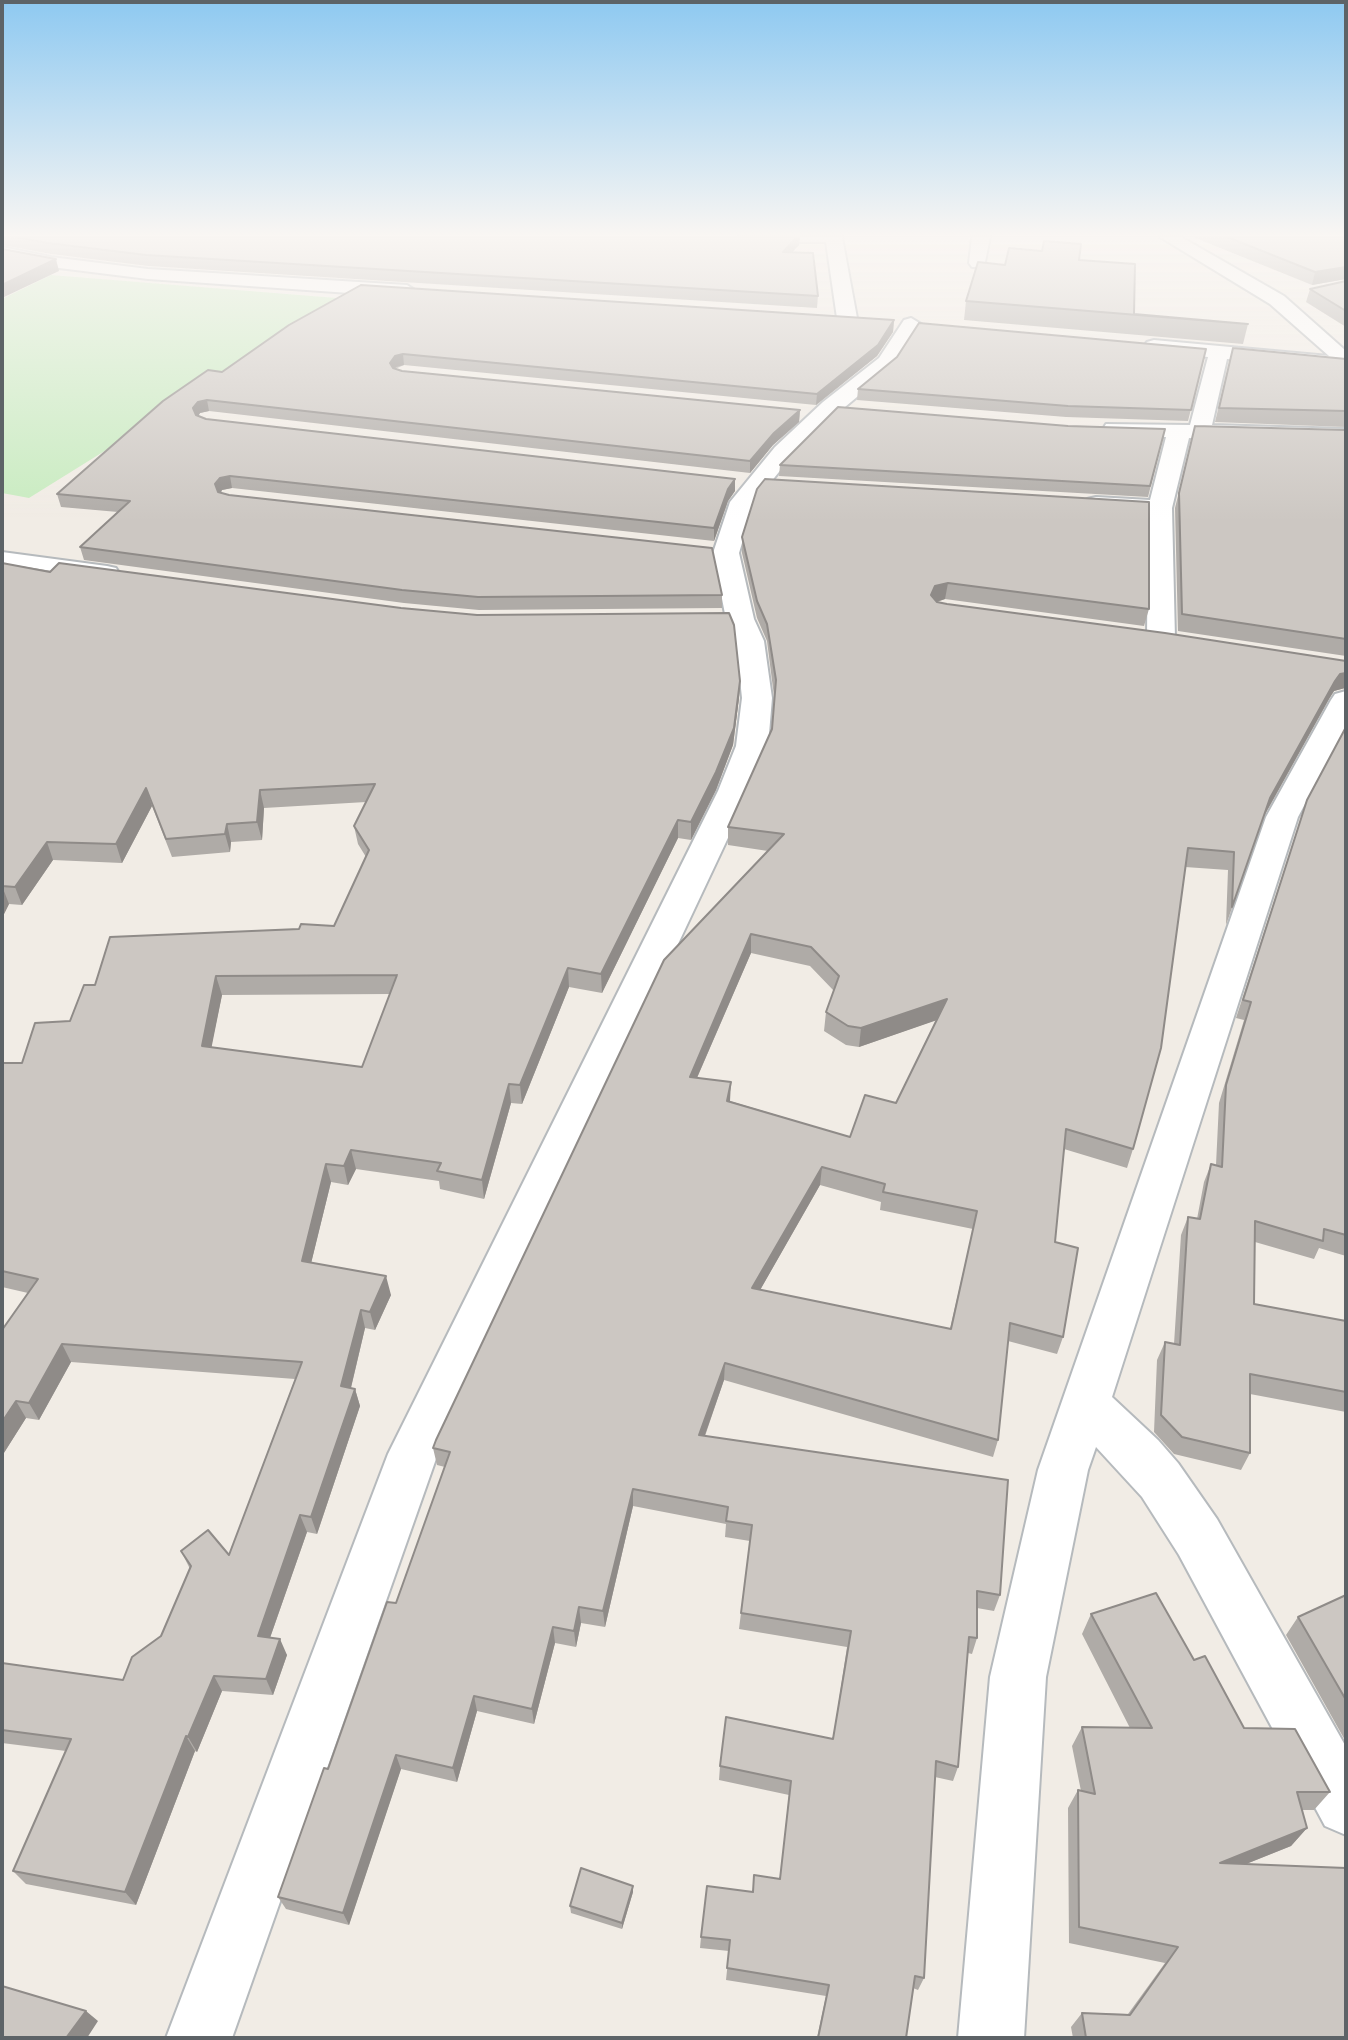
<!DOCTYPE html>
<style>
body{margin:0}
#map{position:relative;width:1348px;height:2040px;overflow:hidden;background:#f1ece5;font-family:"Noto Sans",sans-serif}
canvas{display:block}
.frame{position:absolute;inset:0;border:4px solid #5d6367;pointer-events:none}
</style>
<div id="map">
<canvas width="1348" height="2040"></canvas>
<div class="frame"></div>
</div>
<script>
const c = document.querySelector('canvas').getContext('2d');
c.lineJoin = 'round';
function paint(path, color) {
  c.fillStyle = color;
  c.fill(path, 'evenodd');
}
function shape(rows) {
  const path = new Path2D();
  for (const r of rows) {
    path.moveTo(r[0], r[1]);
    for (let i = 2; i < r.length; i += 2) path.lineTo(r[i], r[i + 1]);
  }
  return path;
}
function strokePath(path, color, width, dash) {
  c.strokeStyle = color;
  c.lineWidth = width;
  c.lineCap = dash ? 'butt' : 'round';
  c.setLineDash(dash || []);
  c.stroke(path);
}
const green = shape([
 [51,275,349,299,29,498,2,493,2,299]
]);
const minor = shape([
 [739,237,842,237,857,318,854,322,840,322,837,318,826,242,748,242,739,237],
 [972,237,990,237,984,267,972,267,969,263,972,237],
 [1160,237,1181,237,1284,296,1346,351,1346,370,1227,359,1212,425,1346,429,1346,443,1189,438,1172,508,1175,639,1171,645,1161,647,1151,645,1147,639,1148,515,1096,511,1087,509,1084,504,1087,499,1096,497,1150,500,1166,437,1114,436,1106,434,1103,429,1106,424,1190,425,1208,357,1154,352,1147,350,1144,346,1147,342,1154,340,1329,356,1270,304,1160,237],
 [2,247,51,257,148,269,407,285,416,291,407,297,148,279,51,267,2,257,2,247],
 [911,318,921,324,894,366,839,412,791,457,754,503,739,553,754,619,764,641,772,698,768,746,750,791,437,1456,232,2038,166,2038,388,1454,718,791,736,746,742,698,736,641,726,619,713,553,730,502,775,447,823,402,879,358,904,320,911,318],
 [2,552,107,566,116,568,120,574,116,580,107,582,2,568,2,552],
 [1346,691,1346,727,1298,817,1112,1397,1158,1440,1178,1463,1217,1519,1346,1747,1346,1835,1325,1826,1179,1555,1142,1497,1096,1447,1088,1470,1046,1677,1024,2038,958,2038,990,1677,1038,1470,1266,817,1331,700,1335,694,1346,691]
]);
const wall = shape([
 [2,237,800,237,799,245,792,252,818,296,817,308,148,266,51,254,2,245],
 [1193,237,1346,237,1346,279,1312,285],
 [1079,260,1134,314,1248,324,1243,344,964,320,966,301,1005,265],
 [1346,281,1346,327,1306,302,1310,289],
 [894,320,893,332,877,356,816,405,404,365,395,369,402,371,800,410,799,422,773,445,750,473,209,411,200,413,198,416,206,419,735,491,728,501,714,541,232,488,222,490,221,493,722,595,722,608,479,610,404,603,84,560,80,547,118,512,61,507,57,494,222,372,289,325],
 [1233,348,1346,359,1346,427,1215,422],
 [1206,349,1188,421,1066,417,857,400,858,389],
 [1068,426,1165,429,1148,497,779,476,780,465],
 [1195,426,1346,430,1346,656,1178,631,1175,508],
 [742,537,1149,609,1144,626,945,599,937,602,947,604,1346,661,1346,689,1345,688,1334,691,1329,699,1264,816,1226,925,1228,870,1185,867,1133,1149,1127,1168,1064,1149,1055,1242,1063,1337,1057,1354,1008,1341,998,1440,993,1457,724,1380,705,1436,1000,1595,994,1611,977,1608,977,1638,972,1654,968,1653,958,1767,953,1781,935,1777,924,1978,918,1990,913,1988,906,2038,817,2038,826,1996,726,1980,729,1951,700,1948,701,1937,752,1892,780,1879,789,1795,719,1780,720,1766,833,1739,847,1647,739,1629,750,1541,725,1537,726,1524,633,1506,605,1627,581,1623,576,1647,555,1643,534,1724,477,1711,457,1782,401,1769,349,1925,286,1909,278,1897,328,1769,396,1603,445,1467,437,1465,433,1448,768,851,728,845,728,827,772,729,774,696,767,641,757,618,742,553],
 [751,953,810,966,834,991,826,1012,824,1031,846,1045,859,1047,936,1020,896,1103,850,1137,730,1101,697,1078],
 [820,1185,881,1202,880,1210,973,1229,950,1329,760,1290],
 [2,563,740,681,739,698,733,745,716,790,691,840,678,838,602,993,569,987,522,1104,511,1103,484,1199,440,1189,439,1181,356,1169,348,1185,331,1182,311,1263,391,1295,375,1330,365,1328,351,1388,355,1389,360,1406,317,1534,307,1532,270,1638,287,1655,273,1695,222,1691,197,1752,195,1751,136,1905,26,1884,13,1871,66,1751,2,1743,2,1663,123,1680,161,1636,190,1569,181,1551,229,1555,295,1379,71,1362,39,1420,26,1418,2,1456,2,1330,28,1293,2,1287,2,1063,22,1063,70,1021,95,985,299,929,334,926,366,857,358,844,354,826,366,802,264,808,262,840,231,842,230,852,172,857,152,806,122,863,53,860,22,905,9,904,2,918],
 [390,994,362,1067,211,1047,222,995],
 [1346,727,1346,1256,1319,1248,1314,1259,1255,1242,1254,1304,1346,1321,1346,1412,1250,1394,1250,1453,1241,1470,1174,1454,1154,1432,1157,1360,1165,1342,1174,1344,1181,1235,1188,1217,1197,1219,1204,1182,1211,1164,1216,1165,1219,1103,1244,1020,1236,1018,1307,800],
 [1346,1595,1346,1742,1286,1635,1298,1617],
 [1091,1614,1194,1660,1244,1728,1330,1792,1314,1810,1302,1810,1307,1828,1291,1846,1246,1864,1346,2038,1073,2038,1071,2027,1082,2013,1128,2014,1165,1963,1069,1943,1068,1808,1078,1790,1081,1791,1072,1746,1082,1727,1130,1728,1082,1634],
 [633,1886,633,1892,622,1929,571,1913,570,1906]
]);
const shadedWall = shape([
 [797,237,800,237,799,245,782,263,783,252],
 [56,259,59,271,2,298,2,285],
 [1346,267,1346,279,1312,285,1315,272],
 [894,320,893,332,877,356,816,405,817,394],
 [403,354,404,365,396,367,391,374,390,363,395,356],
 [207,400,209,411,200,413,196,420,193,408,198,402],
 [800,410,799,422,773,445,750,473,750,461,774,433],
 [230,476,232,488,222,490,218,497,215,484,220,478],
 [735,479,735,491,728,501,714,541,714,528,728,489],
 [948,583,945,599,933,603,931,595,935,586],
 [1346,673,1345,688,1334,691,1329,699,1264,816,1226,925,1270,798,1335,681,1340,674],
 [740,681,739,698,733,745,716,790,691,840,691,822],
 [146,788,152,806,122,863,116,844],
 [260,790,264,808,262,840,257,822],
 [678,820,678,838,602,993,601,974],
 [227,824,231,842,230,852,225,834],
 [47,842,53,860,22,905,15,887],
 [2,886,9,904,2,918],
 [751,934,751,953,689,1096,690,1077],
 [568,968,569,987,522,1104,520,1085],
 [216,976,222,995,208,1065,202,1046],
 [947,999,943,1018,859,1047,861,1028],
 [731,1082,730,1101,726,1119,727,1101],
 [509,1084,511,1103,484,1199,482,1180],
 [351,1150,356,1169,348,1185,344,1166],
 [326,1164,331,1182,307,1280,302,1261],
 [822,1167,820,1185,751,1306,752,1288],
 [386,1276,391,1295,375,1330,370,1312],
 [361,1310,365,1328,347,1404,341,1386],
 [62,1344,71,1362,39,1420,29,1403],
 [725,1363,724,1380,699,1452,699,1435],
 [355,1389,360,1406,317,1534,311,1517],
 [16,1401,26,1418,2,1456,2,1422],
 [633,1489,633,1506,605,1627,603,1611],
 [300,1515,307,1532,265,1652,258,1636],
 [579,1607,581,1623,576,1647,574,1631],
 [553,1627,555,1643,534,1724,532,1709],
 [280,1639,287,1655,273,1695,266,1679],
 [214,1676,222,1691,197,1752,188,1737],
 [474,1696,477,1711,457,1782,453,1768],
 [186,1736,195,1751,136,1905,125,1892],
 [396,1755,401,1769,349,1925,343,1913],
 [1307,1828,1291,1846,1206,1880,1220,1863],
 [633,1886,633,1892,622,1929,622,1923],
 [86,2011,98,2021,87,2038,66,2038]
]);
const building = shape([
 [16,237,797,237,783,252,813,253,818,296,146,255,48,243,16,237],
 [1227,237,1346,237,1346,267,1315,272,1227,237],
 [1044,241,1081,244,1079,260,1135,264,1134,314,1248,324,966,301,978,262,1005,265,1009,248,1042,251,1044,241],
 [2,249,56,259,2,285,2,249],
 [1346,281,1346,311,1310,289,1346,281],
 [361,285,894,320,878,345,817,394,403,354,395,356,390,363,393,368,402,371,800,410,774,433,750,461,207,400,198,402,193,408,196,415,206,419,735,479,728,489,714,528,230,476,220,478,215,484,218,492,229,495,712,548,722,595,478,597,402,590,80,547,130,501,57,494,163,401,208,370,222,372,289,325,361,285],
 [919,323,1206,349,1191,410,1068,406,858,389,897,357,919,323],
 [1233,348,1346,359,1346,411,1219,408,1233,348],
 [838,407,1068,426,1165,429,1150,486,780,465,838,407],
 [1195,426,1346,430,1346,639,1182,614,1179,493,1195,426],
 [765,479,1149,502,1149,609,948,583,935,586,931,595,937,602,947,604,1165,633,1346,661,1346,673,1340,674,1335,681,1270,798,1232,907,1234,852,1188,848,1161,1048,1133,1149,1066,1129,1055,1242,1078,1248,1063,1337,1010,1323,998,1440,725,1363,699,1435,1008,1480,1000,1595,977,1591,977,1638,969,1637,958,1767,936,1761,924,1978,915,1976,906,2038,818,2038,829,1985,727,1968,730,1940,701,1937,707,1886,753,1892,754,1875,780,1879,791,1781,720,1766,726,1717,833,1739,851,1631,741,1613,752,1525,726,1521,728,1507,633,1489,603,1611,579,1607,574,1631,553,1627,532,1709,474,1696,453,1768,396,1755,343,1913,278,1897,324,1768,328,1769,387,1602,396,1603,450,1452,433,1448,436,1440,664,960,784,834,728,827,772,729,776,680,767,624,757,601,742,537,757,489,765,479],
 [751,934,811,947,839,976,826,1012,848,1026,861,1028,947,999,896,1103,865,1095,850,1137,727,1101,731,1082,690,1077,751,934],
 [822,1167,885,1184,883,1192,977,1211,951,1329,752,1288,822,1167],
 [2,563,50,572,59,563,401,608,477,615,729,613,734,625,740,681,734,728,716,772,691,822,678,820,601,974,568,968,520,1085,509,1084,482,1180,437,1171,441,1163,351,1150,344,1166,326,1164,302,1261,386,1276,370,1312,361,1310,341,1386,355,1389,311,1517,300,1515,258,1636,280,1639,266,1679,214,1676,188,1737,186,1736,125,1892,13,1871,71,1739,2,1730,2,1663,123,1680,132,1657,161,1636,191,1566,181,1551,208,1530,229,1555,302,1362,62,1344,29,1403,16,1401,2,1422,2,1330,38,1279,2,1271,2,1063,22,1063,35,1023,70,1021,84,985,95,985,110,937,299,929,301,924,334,926,369,850,354,826,375,784,260,790,257,822,227,824,225,834,166,839,146,788,116,844,47,842,15,887,2,886,2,563],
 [397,975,362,1067,202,1046,216,976,397,975],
 [1346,727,1346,1235,1324,1229,1323,1241,1255,1221,1254,1304,1346,1321,1346,1392,1250,1374,1250,1453,1182,1437,1161,1415,1165,1342,1180,1345,1188,1217,1200,1219,1211,1164,1222,1167,1226,1085,1251,1002,1243,1000,1307,800,1346,727],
 [1156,1593,1194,1660,1205,1656,1244,1728,1295,1729,1330,1792,1297,1792,1307,1828,1220,1863,1346,1868,1346,2038,1086,2038,1082,2013,1130,2015,1178,1947,1079,1927,1078,1790,1095,1794,1082,1727,1152,1728,1091,1614,1156,1593],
 [1346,1595,1346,1700,1298,1617,1346,1595],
 [581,1868,633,1886,622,1923,570,1906,581,1868],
 [2,1986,86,2011,66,2038,2,2038,2,1986]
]);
paint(green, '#c7ebbf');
strokePath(minor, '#b6babd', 4);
paint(minor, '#fff');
paint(wall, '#afaba7');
paint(shadedWall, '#8f8b88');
paint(building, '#ccc7c2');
strokePath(building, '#8f8b88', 2);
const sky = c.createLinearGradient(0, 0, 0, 522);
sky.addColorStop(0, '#8ec9f1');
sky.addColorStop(0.45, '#f9f6f3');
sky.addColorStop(1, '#f9f6f300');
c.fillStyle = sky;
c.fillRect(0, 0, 1348, 522);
</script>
